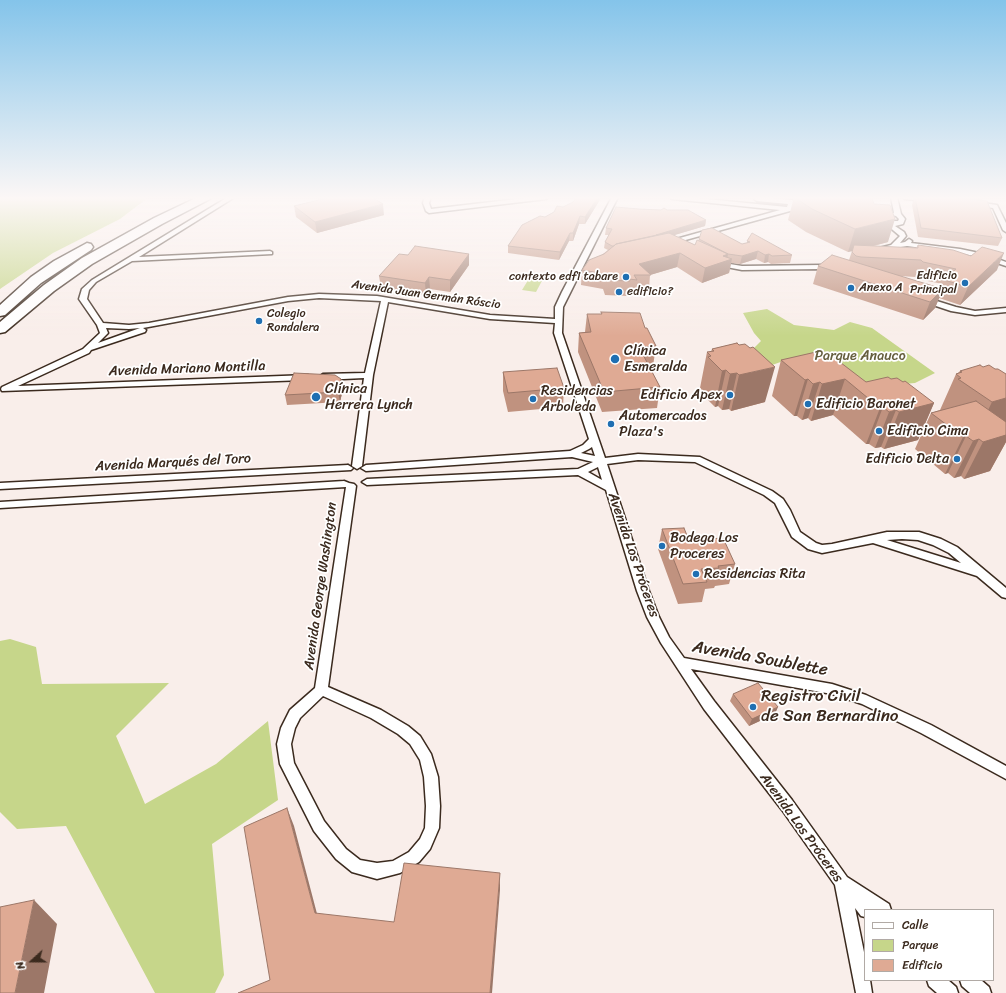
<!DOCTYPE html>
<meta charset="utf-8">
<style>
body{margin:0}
#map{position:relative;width:1006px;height:993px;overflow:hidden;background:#f9eeea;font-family:Sriracha,sans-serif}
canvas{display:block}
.legend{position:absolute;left:864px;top:909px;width:130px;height:72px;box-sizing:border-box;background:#fff;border:1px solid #b1aaa5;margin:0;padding:5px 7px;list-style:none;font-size:12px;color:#3b2a1e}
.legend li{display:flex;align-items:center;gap:8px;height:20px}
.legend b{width:20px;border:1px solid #b1aaa5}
.north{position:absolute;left:12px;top:941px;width:40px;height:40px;-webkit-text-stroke:3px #fff;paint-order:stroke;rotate:249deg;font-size:11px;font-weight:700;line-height:16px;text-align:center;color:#3b2a1e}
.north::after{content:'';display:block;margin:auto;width:14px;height:18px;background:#3b2a1e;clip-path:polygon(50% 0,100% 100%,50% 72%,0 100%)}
</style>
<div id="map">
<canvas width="1006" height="993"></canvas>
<ul class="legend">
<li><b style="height:5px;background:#fff"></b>Calle</li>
<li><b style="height:11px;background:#c6d68a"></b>Parque</li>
<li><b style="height:11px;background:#dfaa94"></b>Edificio</li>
</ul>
<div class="north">N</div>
</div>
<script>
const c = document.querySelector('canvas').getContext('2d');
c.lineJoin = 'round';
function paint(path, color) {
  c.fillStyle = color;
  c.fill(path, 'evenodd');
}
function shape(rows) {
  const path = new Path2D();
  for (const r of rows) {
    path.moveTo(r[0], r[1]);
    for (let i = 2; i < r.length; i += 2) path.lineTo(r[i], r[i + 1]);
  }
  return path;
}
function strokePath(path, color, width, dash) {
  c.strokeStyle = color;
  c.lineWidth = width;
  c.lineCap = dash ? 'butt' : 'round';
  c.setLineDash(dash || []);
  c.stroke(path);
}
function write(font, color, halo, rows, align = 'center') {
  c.font = font + ' Sriracha,sans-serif';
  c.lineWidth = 3.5;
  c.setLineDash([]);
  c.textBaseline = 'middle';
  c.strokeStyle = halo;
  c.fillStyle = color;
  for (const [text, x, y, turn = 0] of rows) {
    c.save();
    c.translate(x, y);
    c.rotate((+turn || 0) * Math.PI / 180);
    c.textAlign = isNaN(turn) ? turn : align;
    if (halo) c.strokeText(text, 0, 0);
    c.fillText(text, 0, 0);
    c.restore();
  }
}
const green = shape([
 [0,197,149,197,120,219,53,253,0,289],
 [530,277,543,279,536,292,522,290],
 [767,309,794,325,834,330,850,322,872,328,935,373,915,383,858,388,786,360,764,368,740,362,761,341,754,333,743,313],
 [10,639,36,647,42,684,169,683,116,736,145,804,216,764,268,721,278,800,212,844,224,975,215,993,155,993,66,826,17,829,0,812,0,641]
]);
const minor = shape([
 [228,197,235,197,139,257,270,251,272,252,272,254,132,261,96,282,89,290,87,299,103,323,129,325,149,323,288,297,319,294,377,296,490,315,555,319,555,307,562,292,612,197,618,197,563,307,562,333,605,458,638,454,700,457,772,491,783,499,790,510,800,532,816,543,822,545,832,544,887,532,919,532,941,539,957,547,1006,588,1006,598,1002,597,977,576,873,543,822,553,808,549,792,537,775,503,764,495,695,462,638,460,607,464,649,591,659,617,669,637,684,658,832,684,866,695,931,725,1006,766,1006,779,921,733,862,704,832,694,691,669,714,701,792,800,847,877,889,904,891,910,865,910,865,917,861,916,855,908,865,957,865,980,870,980,872,993,856,993,835,885,782,810,704,709,661,643,647,617,637,591,606,490,578,475,367,485,362,482,367,479,578,469,593,462,572,457,366,471,361,468,366,465,570,451,583,445,589,439,554,333,555,323,490,319,388,302,373,375,362,466,357,469,352,466,364,378,323,380,319,377,323,374,365,373,381,301,319,298,288,301,143,328,146,330,145,332,91,350,89,353,18,386,308,375,309,377,308,379,305,380,2,391,1,389,2,387,83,349,100,333,97,325,79,299,82,289,92,280,228,197],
 [106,328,129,329,140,328,98,343,108,333,106,328],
 [592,447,595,456,581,453,589,449,592,447],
 [598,467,602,480,588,472,598,467],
 [902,539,918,540,933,545,949,553,961,563,887,540,902,539],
 [425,197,431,197,429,203,431,209,534,197,549,197,546,199,429,213,426,211,423,203,425,197],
 [669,197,686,197,787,207,788,204,757,201,754,199,757,197,792,200,800,203,794,204,793,207,806,210,803,212,790,211,671,244,668,242,669,241,780,210,672,199,669,197],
 [891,197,897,197,901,214,905,219,903,224,895,226,904,232,906,236,900,243,905,242,909,239,912,241,911,243,960,249,984,254,1006,262,1006,266,982,258,960,253,907,246,875,251,875,249,891,245,900,236,887,225,878,223,881,221,898,221,899,219,896,216,878,212,881,210,894,213,891,197],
 [902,197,921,197,931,199,928,201,905,199,902,197],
 [976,202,997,205,1006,223,1006,232,1003,230,993,208,974,205,973,204,976,202],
 [718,262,742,266,821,265,834,270,831,272,821,269,742,270,716,265,716,263,718,262],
 [921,297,924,297,956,307,975,311,1006,308,1006,312,975,315,951,311,921,301,921,297],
 [348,465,353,468,351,470,0,489,0,483,348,465],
 [344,481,349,483,354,484,356,486,328,687,381,710,408,726,420,736,431,754,438,777,440,806,439,828,430,849,419,862,400,873,377,879,352,872,336,859,314,831,280,764,277,744,281,728,290,710,315,688,346,487,0,508,0,502,344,481],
 [323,696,371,718,398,734,410,744,420,760,424,777,426,806,425,828,420,839,409,852,393,861,377,863,360,860,346,849,324,821,294,763,291,744,295,728,300,718,323,696],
 [927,980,948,980,956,987,958,993,937,993,929,986,927,980],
 [960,980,981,980,989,987,991,993,970,993,962,986,960,980]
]);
const motorway = shape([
 [198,197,212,197,210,199,162,224,92,264,54,291,5,332,0,333,0,322,44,285,82,258,154,218,198,197],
 [87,243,91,244,93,247,91,250,41,283,5,315,0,316,0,305,31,277,54,261,87,243]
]);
const wall = shape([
 [794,197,888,242,874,246,916,248,918,245,997,270,960,305,939,298,935,308,923,320,813,284,818,266,849,260,852,251,848,252,806,232,788,220],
 [900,276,915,277,917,279,943,284,941,289],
 [915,197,984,197,982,200,1002,238,998,246,918,237,912,205],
 [601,198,585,224,579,224,573,241,569,241,559,260,508,253,508,246,545,217,563,207],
 [294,206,384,215,317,233,296,217],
 [639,209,667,210,706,220,705,226,674,235,695,245,699,239,742,244,747,243,747,241,792,255,790,263,771,264,768,262,764,263,756,259,740,264,731,263,729,273,702,283,677,267,650,275,649,290,635,290,635,295,628,294,628,296,605,295,603,289,581,285,582,270,608,250,604,248,605,242,609,235,605,235,606,228],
 [469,254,469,265,450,292,430,289,426,295,381,288,379,276],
 [601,312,645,328,656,346,653,366,649,366,660,387,657,408,602,412,578,352,579,333,585,332,587,314,601,314],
 [737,343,765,402,731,411,729,409,722,410,718,406,715,407,701,393,702,390,700,388,707,352,711,352,712,349],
 [818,354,866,382,891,379,903,382,934,403,918,440,884,449,881,447,875,448,869,444,866,444,833,415,811,421,808,418,802,420,797,416,794,416,772,396,781,360],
 [983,367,995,369,1006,374,1006,442,990,471,964,479,961,476,954,478,948,473,945,474,915,449,931,413,940,410,956,374,958,373,960,371],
 [503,372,564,388,563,407,508,412,503,391],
 [341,379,343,389,340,402,287,405,285,395],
 [662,529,688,538,707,539,735,564,729,584,715,586,714,588,705,589,702,602,678,604,658,549],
 [733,694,775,714,749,726,730,701]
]);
const shadedWall = shape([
 [598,197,601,197,601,198,585,224,585,217],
 [383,204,384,215,317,233,315,222],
 [580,216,579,224,573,241,573,233],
 [895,219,888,242,848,252,855,229],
 [706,220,705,226,658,240,611,253,612,246,656,235],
 [570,233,569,241,559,260,560,252],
 [758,251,756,259,740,264,742,256],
 [680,253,677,267,650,275,639,264],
 [1004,253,997,270,960,305,968,287],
 [469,254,469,265,450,292,450,280],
 [728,254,727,260,732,259,729,273,702,283,705,268,723,256],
 [769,254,768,262,764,263,765,255],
 [429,277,430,289,426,295,425,283],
 [943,289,935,308,923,320,930,302],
 [775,367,765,402,731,411,739,375],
 [726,370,718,406,715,407,722,371],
 [737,373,729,409,722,410,730,374],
 [341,379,343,389,340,402,338,392],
 [808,379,797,416,794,416,805,380],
 [845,379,833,415,811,421,822,384],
 [820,382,808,418,802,420,813,384],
 [1006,398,1006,442,990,471,964,479,983,442,999,437,974,439,992,402],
 [934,403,918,440,884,449,899,412],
 [883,407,869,444,866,444,880,408],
 [896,410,881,447,875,448,889,412],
 [966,436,948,473,945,474,963,437],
 [979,439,961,476,954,478,973,441],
 [778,707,775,714,749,726,752,719],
 [287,808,294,826,321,929,315,913],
 [500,873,500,890,492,993,490,993],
 [34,900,57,924,44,993,15,993]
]);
const building = shape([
 [331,197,372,197,383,204,315,222,294,206,331,197],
 [577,197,598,197,585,217,580,216,573,233,570,233,560,252,508,246,522,225,540,216,545,217,554,212,557,206,563,207,573,202,577,197],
 [794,197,857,197,872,198,874,204,890,205,895,219,855,229,812,209,794,197],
 [915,197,923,198,922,197,948,197,987,201,1002,238,921,228,915,197],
 [616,207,639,209,661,210,664,208,667,210,688,210,706,220,656,235,657,235,616,244,614,246,612,246,605,242,612,229,606,228,616,207],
 [712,228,742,244,750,242,747,241,752,233,792,255,772,256,769,254,765,255,758,251,742,256,728,254,699,239,702,230,712,228],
 [669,233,695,245,697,240,728,254,723,256,732,259,705,268,680,253,639,264,651,275,634,275,637,280,629,279,630,281,606,280,605,274,582,270,589,260,604,254,616,244,669,233],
 [854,245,918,248,918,245,953,250,971,256,982,247,1004,253,968,287,944,280,956,269,923,262,921,260,861,257,856,256,852,252,854,245],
 [415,246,469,254,450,280,429,277,425,283,379,276,399,254,408,255,415,246],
 [832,255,943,289,930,302,818,266,832,255],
 [601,312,640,313,645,328,647,328,656,346,639,347,660,387,604,392,579,333,591,332,587,314,602,314,601,312],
 [737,343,739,345,745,344,750,348,753,347,775,367,739,375,737,373,730,374,726,370,722,371,708,357,711,356,707,352,714,351,712,349,737,343],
 [816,352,818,354,824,353,830,357,832,356,866,382,888,377,891,379,897,378,903,382,905,381,934,403,899,412,896,410,889,412,883,407,880,408,845,379,822,384,820,382,813,384,808,379,805,380,781,360,816,352],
 [980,365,983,367,989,365,995,369,998,369,1006,374,1006,398,992,402,958,379,961,378,956,374,962,372,960,371,980,365],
 [557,368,564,388,508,393,503,372,557,368],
 [294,373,335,375,341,379,338,392,285,395,294,373],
 [976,401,1006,422,1006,435,983,442,979,439,973,441,966,436,963,437,931,413,976,401],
 [684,528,688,538,705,536,707,539,723,538,735,564,718,566,719,568,701,569,707,582,683,584,662,529,684,528],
 [758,683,778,707,752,719,733,694,758,683],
 [287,808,315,913,394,922,404,863,500,873,490,993,238,993,270,980,244,827,287,808],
 [34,900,15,993,0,993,0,907,34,900]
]);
const markers = [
 [626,277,4,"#1f6fb2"],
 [965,283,4,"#1f6fb2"],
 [851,288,4,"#1f6fb2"],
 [619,292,4,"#1f6fb2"],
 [259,321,4,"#1f6fb2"],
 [615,359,5,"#1f6fb2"],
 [730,395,4,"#1f6fb2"],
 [316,397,5,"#1f6fb2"],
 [533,399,4,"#1f6fb2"],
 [808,404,4,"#1f6fb2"],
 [611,424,4,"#1f6fb2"],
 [879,431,4,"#1f6fb2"],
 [957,459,4,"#1f6fb2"],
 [662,546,4,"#1f6fb2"],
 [696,574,4,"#1f6fb2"],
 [753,707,4,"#1f6fb2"]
];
const farPoinames = [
 ["Edificio",957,276,"right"],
 ["Principal",957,290,"right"],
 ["contexto edfi tabare",618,277,"right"],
 ["Anexo A",859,288],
 ["edificio?",627,292],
 ["Colegio",267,314],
 ["Rondalera",267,328]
];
const farStreetnames = [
 ["Avenida Juan Germán Róscio",426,295,8]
];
const poiNames = [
 ["Clínica",624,351],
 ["Esmeralda",624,367],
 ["Clínica",325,389],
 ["Herrera Lynch",325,405],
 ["Residencias",541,391],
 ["Arboleda",541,407],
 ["Edificio Apex",722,395,"right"],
 ["Edificio Baronet",816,404],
 ["Automercados",619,416],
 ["Plaza's",619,432],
 ["Edificio Cima",887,431],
 ["Edificio Delta",949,459,"right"],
 ["Bodega Los",670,538],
 ["Proceres",670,554],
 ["Residencias Rita",704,574]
];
const parkNames = [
 ["Parque Anauco",860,356]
];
const streetNames = [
 ["Avenida Mariano Montilla",187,369,-2],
 ["Avenida Marqués del Toro",173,463,-3],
 ["Avenida Los Próceres",633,555,71],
 ["Avenida George Washington",321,586,-82],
 ["Avenida Los Próceres",801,828,54]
];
const nearStreetnames = [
 ["Avenida Soublette",760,659,10]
];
const nearPoinames = [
 ["Registro Civil",761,697],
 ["de San Bernardino",761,717]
];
paint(green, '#c6d68a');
strokePath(minor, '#3b2a1e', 3);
strokePath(motorway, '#3b2a1e', 3);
paint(minor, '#fff');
paint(motorway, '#fff');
paint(wall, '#c0927f');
paint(shadedWall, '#9c7768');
paint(building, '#dfaa94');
strokePath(building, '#9c7768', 1);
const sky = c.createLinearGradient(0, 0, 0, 336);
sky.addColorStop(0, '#84c4ea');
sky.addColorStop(0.59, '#fcf7f6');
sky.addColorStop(1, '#fcf7f600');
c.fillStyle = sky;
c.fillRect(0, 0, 1006, 336);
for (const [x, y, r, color] of markers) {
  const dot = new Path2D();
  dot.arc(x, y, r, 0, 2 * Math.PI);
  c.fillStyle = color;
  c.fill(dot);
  strokePath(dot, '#fff', 1.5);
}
write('12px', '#3b2a1e', '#fff', farPoinames, 'left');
write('12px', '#3b2a1e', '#fff', farStreetnames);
write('14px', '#3b2a1e', '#fff', poiNames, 'left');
write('14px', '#655e3e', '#fff', parkNames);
write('14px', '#3b2a1e', '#fff', streetNames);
write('17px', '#3b2a1e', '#fff', nearStreetnames);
write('17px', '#3b2a1e', '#fff', nearPoinames, 'left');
</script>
